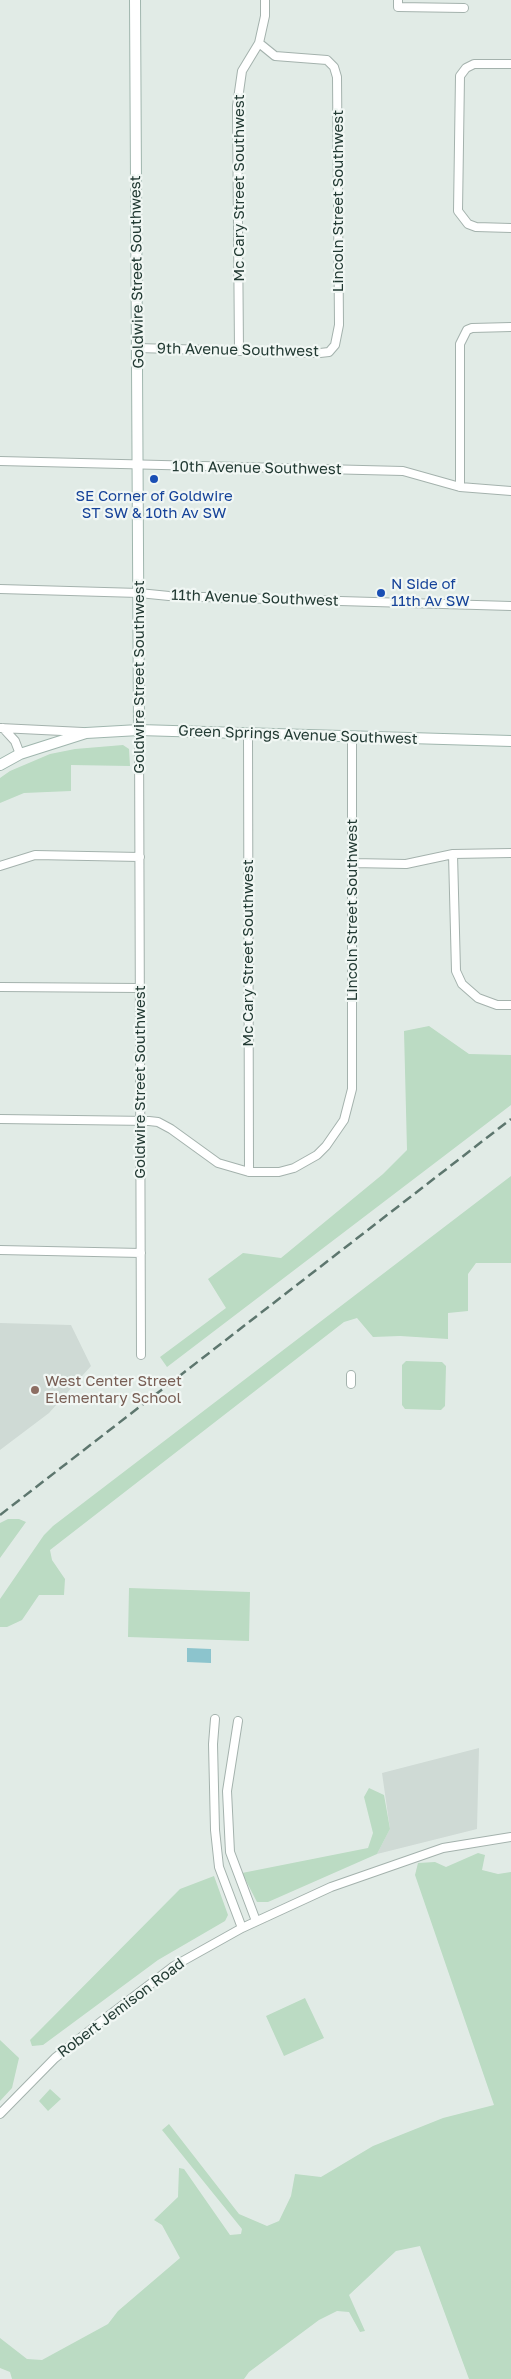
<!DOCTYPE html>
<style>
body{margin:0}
canvas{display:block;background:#e1ebe6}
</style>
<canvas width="511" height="2379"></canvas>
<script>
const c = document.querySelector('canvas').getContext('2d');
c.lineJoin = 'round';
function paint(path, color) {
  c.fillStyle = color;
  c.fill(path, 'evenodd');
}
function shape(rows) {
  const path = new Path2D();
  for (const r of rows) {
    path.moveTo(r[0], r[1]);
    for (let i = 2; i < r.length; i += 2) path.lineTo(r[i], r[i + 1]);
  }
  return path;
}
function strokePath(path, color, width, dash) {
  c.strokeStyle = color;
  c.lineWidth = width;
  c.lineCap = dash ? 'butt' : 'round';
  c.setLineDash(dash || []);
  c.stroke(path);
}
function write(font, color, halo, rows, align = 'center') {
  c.font = font + ' "Golos Text",sans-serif';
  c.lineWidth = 4.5;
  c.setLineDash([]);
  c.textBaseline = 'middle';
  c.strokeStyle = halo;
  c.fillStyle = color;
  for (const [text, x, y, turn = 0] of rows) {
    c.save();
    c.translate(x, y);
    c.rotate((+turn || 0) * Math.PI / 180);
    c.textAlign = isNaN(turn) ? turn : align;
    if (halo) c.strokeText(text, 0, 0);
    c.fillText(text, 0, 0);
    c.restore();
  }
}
const built = shape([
 [0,1323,71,1325,91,1366,49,1413,0,1450],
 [479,1748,477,1829,377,1854,390,1829,382,1773]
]);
const green = shape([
 [123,745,129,749,130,766,71,765,71,791,24,793,0,803,0,778,10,771,50,754,75,749],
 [429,1026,469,1054,511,1055,511,1105,167,1367,160,1357,226,1308,208,1279,243,1253,281,1258,383,1174,407,1150,404,1031],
 [511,1176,511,1263,476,1263,468,1274,468,1311,448,1313,448,1339,400,1336,373,1337,357,1318,344,1322,50,1550,52,1560,65,1579,64,1595,39,1595,22,1620,7,1627,0,1627,0,1599,44,1535,53,1526],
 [406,1361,442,1362,446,1366,445,1406,441,1410,405,1409,402,1405,402,1365],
 [8,1519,19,1519,26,1522,0,1558,0,1523],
 [129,1588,250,1592,249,1641,128,1637],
 [369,1788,384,1795,390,1829,377,1854,268,1902,257,1902,242,1873,368,1848,373,1833,364,1797],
 [478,1853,485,1855,482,1870,498,1874,511,1872,511,2379,469,2379,420,2246,396,2251,349,2295,365,2331,360,2332,349,2312,337,2311,319,2320,249,2372,244,2379,12,2379,10,2372,0,2368,0,2338,27,2359,42,2360,108,2324,118,2311,180,2258,162,2225,154,2220,178,2197,179,2168,184,2169,230,2235,241,2234,242,2229,162,2130,169,2124,239,2214,267,2226,279,2221,291,2196,295,2174,321,2177,373,2146,443,2118,494,2105,415,1875,418,1863,435,1862,446,1867],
 [214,1876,228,1915,225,1921,158,1960,43,2045,32,2046,30,2040,180,1889],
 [305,1998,324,2038,284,2056,266,2016],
 [0,2040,19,2058,12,2088,0,2101],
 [50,2089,61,2099,48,2111,39,2101]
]);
const water = shape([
 [187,1648,211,1649,211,1663,187,1662]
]);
const street = shape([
 [398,0,398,7,464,8],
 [511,64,474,64,466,68,460,76,458,211,468,224,476,227,511,228],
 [137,348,320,353,329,352,335,345,339,325,337,77,334,67,327,60,275,56,259,43],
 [239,351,237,106,242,71,259,43,265,16,265,0],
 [0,461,403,471,460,487,511,491],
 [460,487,460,344,467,330,472,328,511,327],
 [0,589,139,593,169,596,511,606],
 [0,728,83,732],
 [3,728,15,741,20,754],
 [139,730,141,1355],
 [248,733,249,1172],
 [453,854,456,971,462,984,478,998,497,1005,511,1005],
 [352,863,406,864,453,854,511,853],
 [0,866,35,855,140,857],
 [0,987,140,988],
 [0,1119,149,1121,158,1122,171,1129,218,1163,249,1172,279,1172,294,1168,317,1155,326,1146,344,1120,352,1089,352,737],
 [0,1250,141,1253],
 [351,1375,351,1384],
 [215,1719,213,1744,215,1830,219,1867,242,1928],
 [238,1721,227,1791,230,1852,256,1921],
 [0,2114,55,2058,102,2021,174,1966,242,1928,331,1887,443,1848,511,1837]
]);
const secondary = shape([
 [135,0,139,730],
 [0,765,20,754,86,733,139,730,511,741]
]);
const rail = shape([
 [0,1515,511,1119]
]);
const markers = [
 [154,479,5,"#1a4fb4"],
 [381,593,5,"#1a4fb4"],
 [35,1390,5,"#8d6e63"]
];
const streetNames = [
 ["Mc Cary Street Southwest",239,188,-90],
 ["Lincoln Street Southwest",338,201,-90],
 ["Goldwire Street Southwest",137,272,-91],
 ["9th Avenue Southwest",238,350,1],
 ["10th Avenue Southwest",257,468,1],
 ["11th Avenue Southwest",255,598,2],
 ["Goldwire Street Southwest",139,677,-90],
 ["Green Springs Avenue Southwest",298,735,2],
 ["Lincoln Street Southwest",352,910,-90],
 ["Mc Cary Street Southwest",248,953,-90],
 ["Goldwire Street Southwest",140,1082,-90],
 ["Robert Jemison Road",121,2008,-37]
];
const transitNames = [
 ["SE Corner of Goldwire",154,496],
 ["ST SW & 10th Av SW",154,513],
 ["N Side of",391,584,"left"],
 ["11th Av SW",391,601,"left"]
];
const educationNames = [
 ["West Center Street",45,1381],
 ["Elementary School",45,1398]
];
paint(built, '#cfdad5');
paint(green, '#bbdbc3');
paint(water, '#8cc4cd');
strokePath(street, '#a4b2ad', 10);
strokePath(secondary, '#a0b6ae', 12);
strokePath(street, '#fff', 8);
strokePath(secondary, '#fff', 10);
strokePath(rail, '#5d766e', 2.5, [10, 5]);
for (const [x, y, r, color] of markers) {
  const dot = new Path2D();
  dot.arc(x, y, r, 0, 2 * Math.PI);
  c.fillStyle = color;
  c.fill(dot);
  strokePath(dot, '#f1f7f4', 2);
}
write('15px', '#223a33', '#f1f7f4', streetNames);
write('15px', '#164399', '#f1f7f4', transitNames);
write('15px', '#785e54', '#f1f7f4', educationNames, 'left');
</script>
